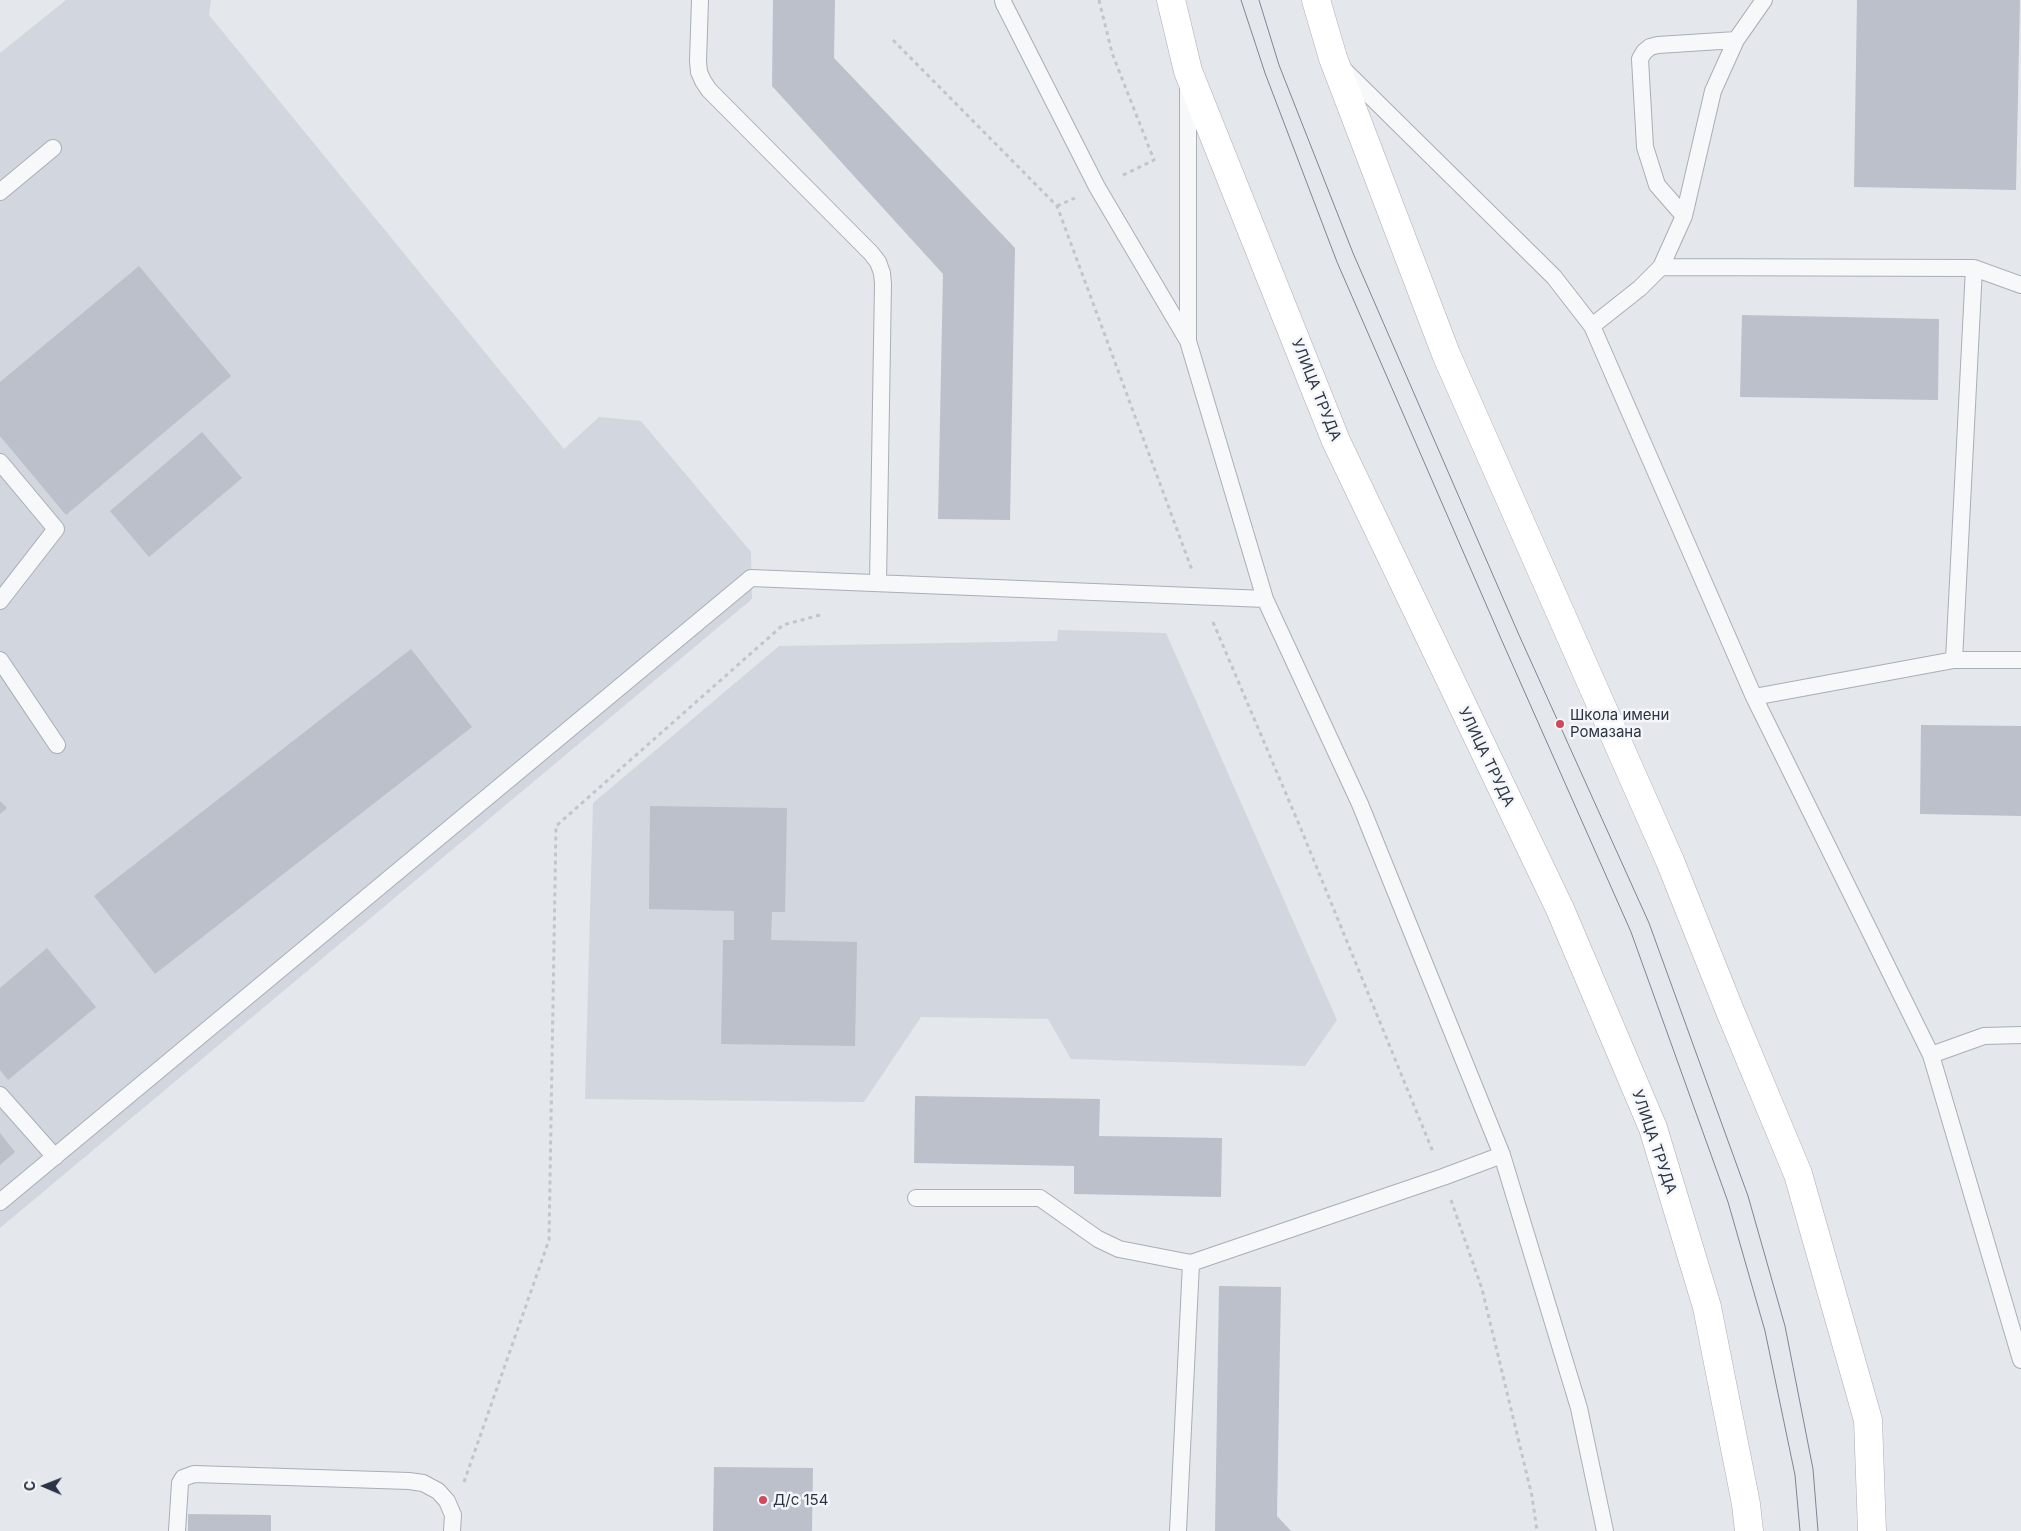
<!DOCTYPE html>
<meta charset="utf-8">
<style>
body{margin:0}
#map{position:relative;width:2021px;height:1531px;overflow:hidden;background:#e4e7ec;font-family:Inter,sans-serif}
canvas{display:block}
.north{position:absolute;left:20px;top:1461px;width:50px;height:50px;-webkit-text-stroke:4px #f4f6f9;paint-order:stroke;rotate:271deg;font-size:14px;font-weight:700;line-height:20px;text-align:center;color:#2b3445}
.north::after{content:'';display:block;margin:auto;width:18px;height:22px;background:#2b3445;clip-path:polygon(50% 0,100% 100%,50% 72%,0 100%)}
</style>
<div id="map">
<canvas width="2021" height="1531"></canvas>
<div class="north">С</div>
</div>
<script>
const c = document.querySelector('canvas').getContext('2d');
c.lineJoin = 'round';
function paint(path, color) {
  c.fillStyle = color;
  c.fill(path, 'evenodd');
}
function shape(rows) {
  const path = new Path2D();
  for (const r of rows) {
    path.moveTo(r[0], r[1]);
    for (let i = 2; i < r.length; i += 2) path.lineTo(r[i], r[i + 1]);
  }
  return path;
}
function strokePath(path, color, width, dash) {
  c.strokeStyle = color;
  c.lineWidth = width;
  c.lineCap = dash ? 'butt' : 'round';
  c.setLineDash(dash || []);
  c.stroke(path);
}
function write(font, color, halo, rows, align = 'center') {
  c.font = font + ' Inter,sans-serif';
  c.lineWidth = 5;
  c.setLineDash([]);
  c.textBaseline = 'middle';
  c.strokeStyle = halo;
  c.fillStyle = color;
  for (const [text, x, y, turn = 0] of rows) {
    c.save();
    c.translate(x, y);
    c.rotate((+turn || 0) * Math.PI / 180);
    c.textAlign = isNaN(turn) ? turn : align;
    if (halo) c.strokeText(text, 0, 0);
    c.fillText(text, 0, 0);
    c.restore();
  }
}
const built = shape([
 [66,0,211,0,209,15,564,449,599,417,641,421,751,552,752,599,0,1228,0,53],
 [1058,630,1166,633,1337,1020,1305,1066,1071,1059,1048,1019,921,1017,864,1102,585,1099,593,803,779,646,1057,641]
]);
const building = shape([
 [773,0,835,0,834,58,1015,248,1010,520,938,519,943,274,772,86],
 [1857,0,2020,0,2016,190,1854,187],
 [139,266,231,376,66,515,0,436,0,382],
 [1742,315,1939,319,1938,400,1740,397],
 [202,432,242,478,149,557,110,511],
 [411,649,472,727,155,974,94,896],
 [1921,725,2021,726,2021,816,1920,814],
 [0,801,7,808,0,814],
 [650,806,787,808,785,912,772,912,771,940,857,942,855,1046,721,1044,723,940,734,940,734,911,649,909],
 [47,948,96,1007,8,1080,0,1070,0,988],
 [915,1096,1100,1099,1099,1136,1222,1138,1221,1197,1074,1194,1074,1166,914,1163],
 [0,1133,15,1152,0,1165],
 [1219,1286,1281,1287,1277,1516,1291,1531,1215,1531],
 [714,1467,813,1468,812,1531,713,1531],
 [188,1514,271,1515,271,1531,188,1531]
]);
const path = shape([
 [1099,0,1112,53,1154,160,1121,176],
 [893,40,1057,206,1192,570],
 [1057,206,1075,198],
 [1213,622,1301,829,1433,1152],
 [1451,1200,1482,1289,1532,1496,1537,1531],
 [464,1482,549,1240,556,826,783,625,820,615]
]);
const service = shape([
 [700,0,698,61,699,72,703,81,709,90,871,253,878,262,882,273,883,284,878,583],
 [1003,0,1004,4,1097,187,1188,341],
 [1764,0,1736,40,1713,91,1684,216,1661,267,1974,268,2021,285],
 [1341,67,1554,277,1592,326,1754,697,1931,1055,2021,1360],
 [1188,87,1188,341,1265,599,1360,804,1502,1155,1579,1408,1605,1531],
 [0,192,53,148],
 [1684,216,1657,185,1645,147,1640,59,1644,52,1650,47,1658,45,1736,40],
 [1592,326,1640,288,1661,267],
 [0,462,56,529,0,601],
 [0,660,57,745],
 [1954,660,1974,268],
 [1754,697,1954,660,2021,660],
 [1931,1055,1984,1036,2021,1035],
 [0,1095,55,1157],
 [916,1198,1040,1198,1098,1239,1119,1249,1191,1263,1178,1531],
 [0,1202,751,578,1265,599],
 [1191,1263,1443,1177,1502,1155],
 [177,1531,180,1483,183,1478,194,1474,409,1481,423,1483,438,1491,447,1501,453,1515,452,1531]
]);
const secondary = shape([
 [1171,0,1188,71,1336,441,1560,909,1653,1128,1707,1307,1746,1504,1749,1531],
 [1316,0,1333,58,1446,354,1670,861,1730,1011,1798,1174,1868,1420,1872,1531]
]);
const tram = shape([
 [1241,0,1265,73,1337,262,1502,641,1631,932,1728,1202,1765,1331,1795,1475,1800,1531],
 [1259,0,1279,65,1353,253,1519,635,1649,923,1748,1196,1785,1326,1813,1469,1818,1531]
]);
const markers = [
 [1560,724,5,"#d1495b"],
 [763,1500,5,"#d1495b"]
];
const streetNames = [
 ["УЛИЦА ТРУДА",1316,390,68],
 ["УЛИЦА ТРУДА",1486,757,64],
 ["УЛИЦА ТРУДА",1654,1142,71]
];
const poiNames = [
 ["Школа имени",1570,715],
 ["Ромазана",1570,732],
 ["Д/с 154",773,1500]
];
paint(built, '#d2d6de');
paint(building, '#bbc0ca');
strokePath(service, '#a9aeb7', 18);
strokePath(secondary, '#a9aeb7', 29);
strokePath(path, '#c2c5cb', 3, [4, 4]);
strokePath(service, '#f7f8fa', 16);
strokePath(secondary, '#fff', 28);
strokePath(tram, '#7d8696', 1);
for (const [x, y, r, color] of markers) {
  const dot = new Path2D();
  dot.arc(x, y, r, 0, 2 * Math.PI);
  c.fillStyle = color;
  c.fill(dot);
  strokePath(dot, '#f4f6f9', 2);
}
write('15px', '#2b3445', '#f4f6f9', streetNames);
write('15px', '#2b3445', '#f4f6f9', poiNames, 'left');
</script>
